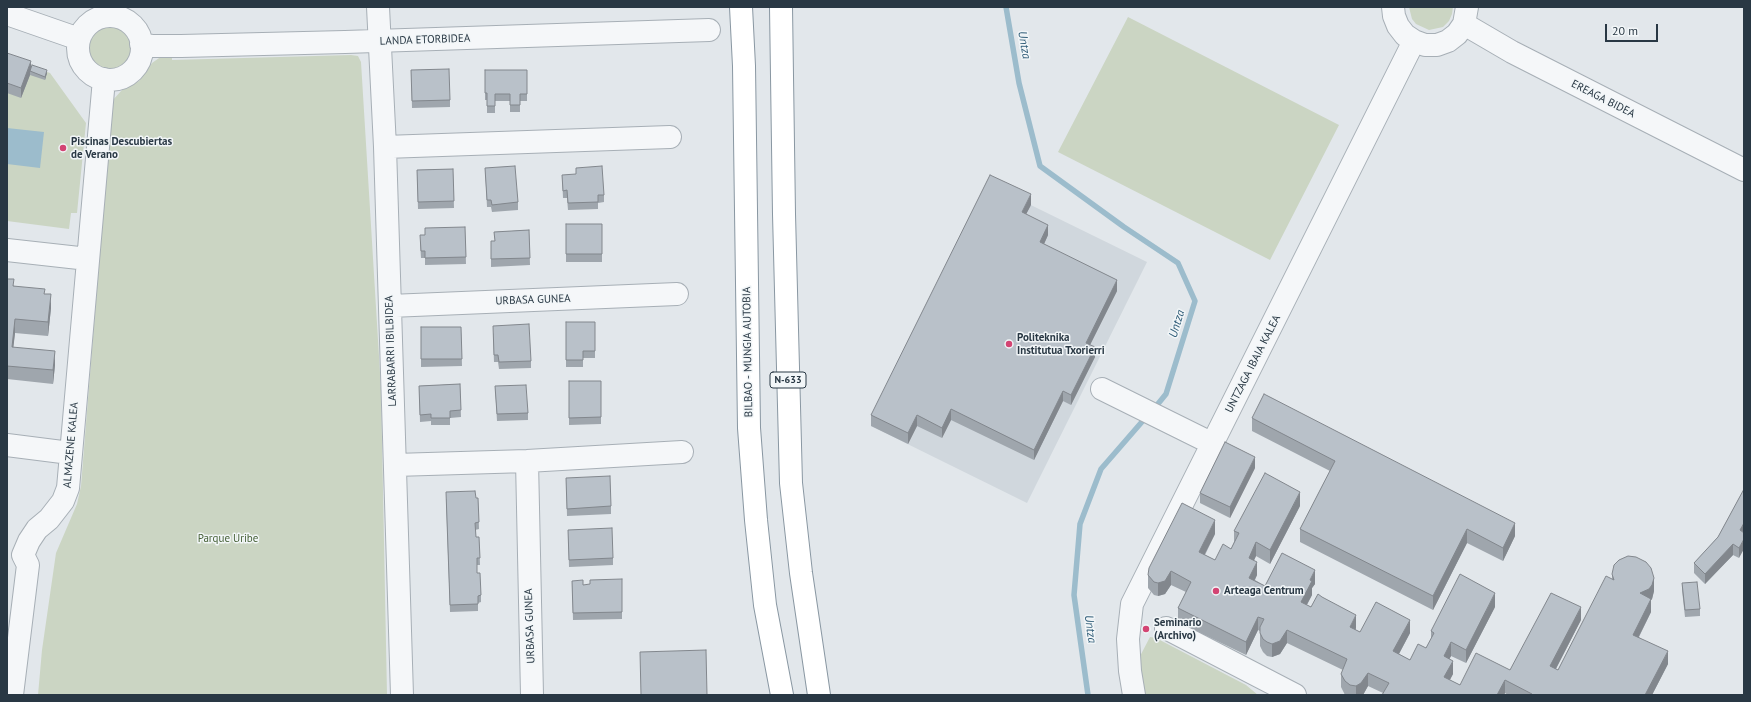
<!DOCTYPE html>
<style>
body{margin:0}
#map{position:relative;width:1751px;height:702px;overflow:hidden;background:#e2e7eb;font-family:"PT Sans",sans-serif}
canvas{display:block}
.frame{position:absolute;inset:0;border:8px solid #293844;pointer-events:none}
.scale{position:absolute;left:1605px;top:24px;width:53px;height:18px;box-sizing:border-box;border:2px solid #293844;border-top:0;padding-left:5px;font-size:12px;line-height:14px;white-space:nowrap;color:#293844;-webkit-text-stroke:3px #f2f6f8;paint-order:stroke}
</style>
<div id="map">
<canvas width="1751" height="702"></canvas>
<div class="frame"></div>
<div class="scale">20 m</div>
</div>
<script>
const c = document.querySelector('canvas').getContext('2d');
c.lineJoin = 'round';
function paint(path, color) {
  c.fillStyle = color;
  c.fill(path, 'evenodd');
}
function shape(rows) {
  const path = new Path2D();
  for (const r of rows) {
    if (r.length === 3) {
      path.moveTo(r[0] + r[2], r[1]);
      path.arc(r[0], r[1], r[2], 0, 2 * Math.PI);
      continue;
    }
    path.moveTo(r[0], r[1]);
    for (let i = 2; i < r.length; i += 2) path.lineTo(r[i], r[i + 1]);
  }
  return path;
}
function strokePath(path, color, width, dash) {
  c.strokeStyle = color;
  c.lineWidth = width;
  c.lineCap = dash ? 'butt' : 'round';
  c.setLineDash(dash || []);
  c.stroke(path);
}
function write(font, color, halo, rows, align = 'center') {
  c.font = font + ' "PT Sans",sans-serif';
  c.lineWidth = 3;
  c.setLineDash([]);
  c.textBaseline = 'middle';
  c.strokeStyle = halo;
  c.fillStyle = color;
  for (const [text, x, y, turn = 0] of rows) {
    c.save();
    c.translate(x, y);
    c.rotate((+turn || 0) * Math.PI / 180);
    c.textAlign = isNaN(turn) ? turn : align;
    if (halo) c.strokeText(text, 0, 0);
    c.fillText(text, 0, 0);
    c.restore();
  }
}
const built = shape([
 [990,185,1147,262,1027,503,871,426]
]);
const green = shape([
 [1409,7,1453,7,1452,14,1449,21,1443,27,1429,30,1416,24,1412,19],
 [1128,17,1339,125,1270,260,1058,152],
 [110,47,23],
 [172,54,172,60,351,55,358,56,361,62,381,389,387,695,38,695,42,650,56,553,77,504,81,486,112,101,122,90,139,81,152,63,162,56],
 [7,58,50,73,86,123,77,213,71,213,69,229,7,221],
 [1150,637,1156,638,1246,685,1258,695,1144,695,1138,660]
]);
const water = shape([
 [7,128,44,132,40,168,7,164]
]);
const stream = shape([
 [1006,7,1019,83,1040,166,1124,227,1178,263,1195,301,1166,394,1153,410],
 [1088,695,1074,595,1080,524,1101,469,1147,416]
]);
const minor = shape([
 [378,7,385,147,402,695],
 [1393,7,1394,16,1398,26,1405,35,1414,41,1425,45,1437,45,1448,41,1457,34,1464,24,1467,7],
 [7,14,79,39],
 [110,48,32],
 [1464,24,1512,52,1744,170],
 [141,44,153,46,181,46,345,42,709,30],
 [385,147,670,137],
 [7,250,88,259],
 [390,306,677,294],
 [1102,389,1213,444],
 [7,445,70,453],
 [527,461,532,695],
 [395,465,527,461,682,452],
 [1166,628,1295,695],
 [12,695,28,565,23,555,29,541,37,529,49,519,63,501,68,488,104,79],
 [1134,695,1130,671,1128,639,1132,604,1414,41]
]);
const highway = shape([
 [741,7,744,66,749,428,756,520,765,605,782,695],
 [781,7,784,214,791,483,801,573,819,695]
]);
const wall = shape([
 [7,53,31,68,47,73,45,80,30,75,21,98,7,93],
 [411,70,450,100,450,107,412,108],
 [485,70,527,70,527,101,520,101,520,112,510,112,510,101,495,101,495,113,487,113,487,100,485,100],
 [485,168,518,202,518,210,492,212,491,207,487,207],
 [453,169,454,208,418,209,417,170],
 [562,175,604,195,604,202,598,203,598,209,568,210,567,198,563,198],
 [1031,205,1026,214,1048,235,1044,244,1117,291,1090,345,1095,357,1071,405,1063,401,1034,460,951,420,942,438,917,426,908,444,871,426,871,415],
 [566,224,602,224,602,262,566,262],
 [465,227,466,264,425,265,425,258,421,258,420,242,425,235],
 [529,230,530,265,491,267,491,241,495,241,494,232],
 [7,279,14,286,45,294,51,308,48,336,15,333,13,347,55,365,53,384,7,379],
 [566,322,595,322,595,358,583,358,583,367,566,367],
 [421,327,461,327,462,366,421,367],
 [493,333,531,361,531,368,499,369,498,362,494,362],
 [569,381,601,381,601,424,569,425],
 [460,384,461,417,450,418,450,425,431,425,431,421,420,422,419,386],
 [495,386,528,413,528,420,497,421],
 [1252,418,1515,536,1503,561,1467,543,1433,610,1300,542,1300,529,1330,471,1252,431],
 [1255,468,1230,518,1200,503,1200,493],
 [566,478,611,506,611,514,567,516],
 [1744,489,1739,558,1733,555,1705,584,1694,573,1694,563,1718,537],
 [478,498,479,529,475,530,476,537,479,537,480,565,477,565,477,573,481,595,481,602,478,603,478,611,450,612,446,499],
 [1300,506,1270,564,1256,556,1254,560,1257,575,1255,580,1265,586,1315,584,1312,588,1312,595,1307,605,1356,628,1356,630,1360,632,1410,633,1399,654,1410,660,1426,648,1431,640,1431,631,1495,607,1466,663,1451,656,1449,659,1453,674,1450,680,1460,685,1510,670,1581,620,1556,669,1558,670,1612,579,1612,574,1654,591,1652,599,1651,600,1651,612,1639,637,1668,664,1652,695,1508,695,1505,693,1504,695,1382,695,1383,693,1368,686,1363,695,1345,695,1341,687,1341,674,1343,670,1287,643,1280,654,1272,657,1267,656,1263,652,1260,646,1260,631,1258,630,1246,655,1178,622,1178,608,1186,592,1171,585,1165,594,1158,596,1154,595,1148,588,1148,575,1215,534,1205,555,1215,560,1231,549,1234,542,1234,531],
 [568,530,613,558,613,565,569,567],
 [572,581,583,585,622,612,622,619,573,620],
 [1682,583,1700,609,1700,616,1685,617,1682,590]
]);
const shadedWall = shape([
 [31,61,31,72,30,71,30,75,21,98,21,88],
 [47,70,47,73,45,80,45,77],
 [1031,194,1031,205,1022,222,1022,212],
 [1048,225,1048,235,1040,253,1040,242],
 [1117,280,1117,291,1086,353,1086,343],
 [51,294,51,308,48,336,48,322],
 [15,319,15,333,12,360,12,347],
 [1095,347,1095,357,1071,405,1071,395],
 [55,351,55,365,53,384,53,370],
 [1063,391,1063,401,1034,460,1034,450],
 [951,409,951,420,942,438,942,428],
 [917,415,917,426,908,444,908,433],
 [1255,457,1255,468,1230,518,1230,507],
 [1300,492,1300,506,1270,564,1270,550],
 [1215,520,1215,534,1199,565,1199,552],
 [1515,523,1515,536,1503,561,1503,548],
 [1744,523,1744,533,1740,530],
 [1467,529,1467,543,1433,610,1433,596],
 [1744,539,1744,549,1739,558,1739,548],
 [1256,542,1256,556,1249,571,1249,558],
 [1733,544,1733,555,1705,584,1705,574],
 [1257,562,1257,575,1249,591,1249,578],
 [1315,570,1315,584,1312,588,1312,595,1301,615,1301,602,1310,580],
 [1171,571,1171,585,1165,594,1158,596,1158,583],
 [1654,578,1654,591,1652,599,1651,600,1651,612,1633,648,1633,635,1640,593],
 [1495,593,1495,607,1466,663,1466,650],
 [1581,607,1581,620,1550,680,1550,666],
 [1356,615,1356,628,1350,640,1350,627],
 [1258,617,1258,630,1246,655,1246,642],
 [1410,620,1410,633,1393,665,1393,651],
 [1287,630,1287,643,1280,654,1272,657,1272,644],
 [1451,642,1451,656,1444,670,1444,656],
 [1668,651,1668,664,1652,695,1645,695],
 [1453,661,1453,674,1444,690,1444,677],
 [1368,673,1368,686,1363,695,1356,695,1356,686],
 [1505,680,1505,693,1504,695,1497,695]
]);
const building = shape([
 [7,53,31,61,21,88,7,83,7,53],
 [32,65,47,70,45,77,30,71,32,65],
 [449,69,450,100,412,101,411,70,449,69],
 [485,70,527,70,527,94,520,94,520,105,510,105,510,94,495,94,495,106,487,106,487,93,485,93,485,70],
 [515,166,518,202,492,205,491,200,487,200,485,168,515,166],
 [602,166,604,195,598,195,598,202,568,203,567,190,563,191,562,175,576,174,576,168,602,166],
 [453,169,454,201,418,202,417,170,453,169],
 [990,175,1031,194,1022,212,1048,225,1040,242,1117,280,1086,343,1095,347,1071,395,1063,391,1034,450,951,409,942,428,917,415,908,433,871,415,990,175],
 [566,224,602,224,602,254,566,254,566,224],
 [465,227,466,257,425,258,425,251,421,251,420,235,425,235,425,228,465,227],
 [529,230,530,258,491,259,491,241,495,241,494,232,529,230],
 [7,279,14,279,13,286,45,289,44,294,51,294,48,322,15,319,12,347,55,351,53,370,7,366,7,279],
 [566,322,595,322,595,351,583,351,583,360,566,360,566,322],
 [529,324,531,361,499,362,498,355,494,355,493,326,529,324],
 [421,327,461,327,462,359,421,359,421,327],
 [569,381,601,381,601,417,569,418,569,381],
 [460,384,461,410,450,411,450,418,431,418,431,414,420,415,419,386,460,384],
 [526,385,528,413,497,414,495,386,526,385],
 [1264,394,1515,523,1503,548,1467,529,1433,596,1300,529,1335,461,1252,418,1264,394],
 [1225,442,1255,457,1230,507,1200,493,1225,442],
 [1265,473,1300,492,1270,550,1256,542,1249,558,1257,562,1249,578,1265,586,1282,553,1315,570,1310,580,1312,581,1301,602,1311,607,1318,594,1322,597,1356,615,1350,627,1360,632,1376,602,1410,620,1393,651,1410,660,1418,644,1426,648,1434,633,1431,631,1460,574,1495,593,1466,650,1451,642,1444,656,1453,661,1444,677,1460,685,1476,653,1510,670,1551,593,1581,607,1550,666,1558,670,1606,576,1614,580,1612,574,1614,565,1619,560,1628,556,1636,557,1646,562,1651,568,1654,578,1652,585,1649,589,1640,593,1651,599,1633,635,1668,651,1645,695,1531,695,1532,694,1505,680,1497,695,1382,695,1389,683,1368,673,1361,683,1356,686,1350,685,1345,681,1341,674,1347,659,1287,630,1280,641,1272,644,1267,642,1263,639,1260,633,1260,627,1264,619,1258,617,1246,642,1178,608,1191,582,1171,571,1165,581,1158,583,1154,582,1148,575,1149,568,1182,503,1215,520,1199,552,1215,560,1223,544,1231,549,1239,533,1234,531,1265,473],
 [610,476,611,506,567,509,566,478,610,476],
 [1744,489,1744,523,1740,530,1744,533,1744,539,1739,548,1733,544,1705,574,1694,563,1718,537,1744,489],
 [475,491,476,498,478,498,479,522,475,523,476,537,479,537,480,558,477,558,477,573,480,573,481,595,478,596,478,604,450,605,446,492,475,491],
 [612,528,613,558,569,560,568,530,612,528],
 [622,579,622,612,573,613,572,581,583,580,583,585,590,584,590,580,622,579],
 [1697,582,1700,609,1685,610,1682,583,1697,582],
 [706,650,707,695,641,695,640,652,706,650]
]);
const markers = [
 [63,148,4,"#d34473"],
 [1009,344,4,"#d34473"],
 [1216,591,4,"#d34473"],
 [1146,629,4,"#d34473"]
];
const shields = [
 [788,380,36]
];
const shieldNames = [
 ["N-633",788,380]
];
const streetNames = [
 ["LANDA ETORBIDEA",425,40,-2],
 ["EREAGA BIDEA",1603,99,27],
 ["URBASA GUNEA",533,300,-2],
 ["LARRABARRI IBILBIDEA",391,351,-92],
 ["BILBAO - MUNGIA AUTOBIA",748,352,-91],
 ["UNTZAGA IBAIA KALEA",1253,364,-63],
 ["ALMAZENE KALEA",71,445,-85],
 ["URBASA GUNEA",530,626,-92]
];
const poiNames = [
 ["Piscinas Descubiertas",71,142],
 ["de Verano",71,155],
 ["Politeknika",1017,338],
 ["Institutua Txorierri",1017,351],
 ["Arteaga Centrum",1224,591],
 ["Seminario",1154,623],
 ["(Archivo)",1154,636]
];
const parkNames = [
 ["Parque Uribe",228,539]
];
const waterNames = [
 ["Untza",1024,45,80],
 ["Untza",1177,324,-73],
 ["Untza",1090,629,82]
];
paint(built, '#d0d7dd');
paint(green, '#cbd5c3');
paint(water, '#9cbccc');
strokePath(stream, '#9cbccc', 5.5);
strokePath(minor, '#a7afb6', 24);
strokePath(highway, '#8997a2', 24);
strokePath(minor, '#f5f7f9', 22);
strokePath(highway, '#fff', 22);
paint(wall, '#9fa6ad');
paint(shadedWall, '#82878d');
paint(building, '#b9c1c9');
strokePath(building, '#82878d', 1);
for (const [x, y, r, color] of markers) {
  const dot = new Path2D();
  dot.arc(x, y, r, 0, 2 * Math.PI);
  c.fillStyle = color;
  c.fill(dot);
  strokePath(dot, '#f2f6f8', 1.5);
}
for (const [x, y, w] of shields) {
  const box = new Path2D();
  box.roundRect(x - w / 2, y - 8, w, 16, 3);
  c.fillStyle = '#f2f6f8';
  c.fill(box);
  strokePath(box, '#293844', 1);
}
write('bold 10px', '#293844', null, shieldNames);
write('11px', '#293844', '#f2f6f8', streetNames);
write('bold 11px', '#293844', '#f2f6f8', poiNames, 'left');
write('11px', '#456036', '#f2f6f8', parkNames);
write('italic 12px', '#325e79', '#f2f6f8', waterNames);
</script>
